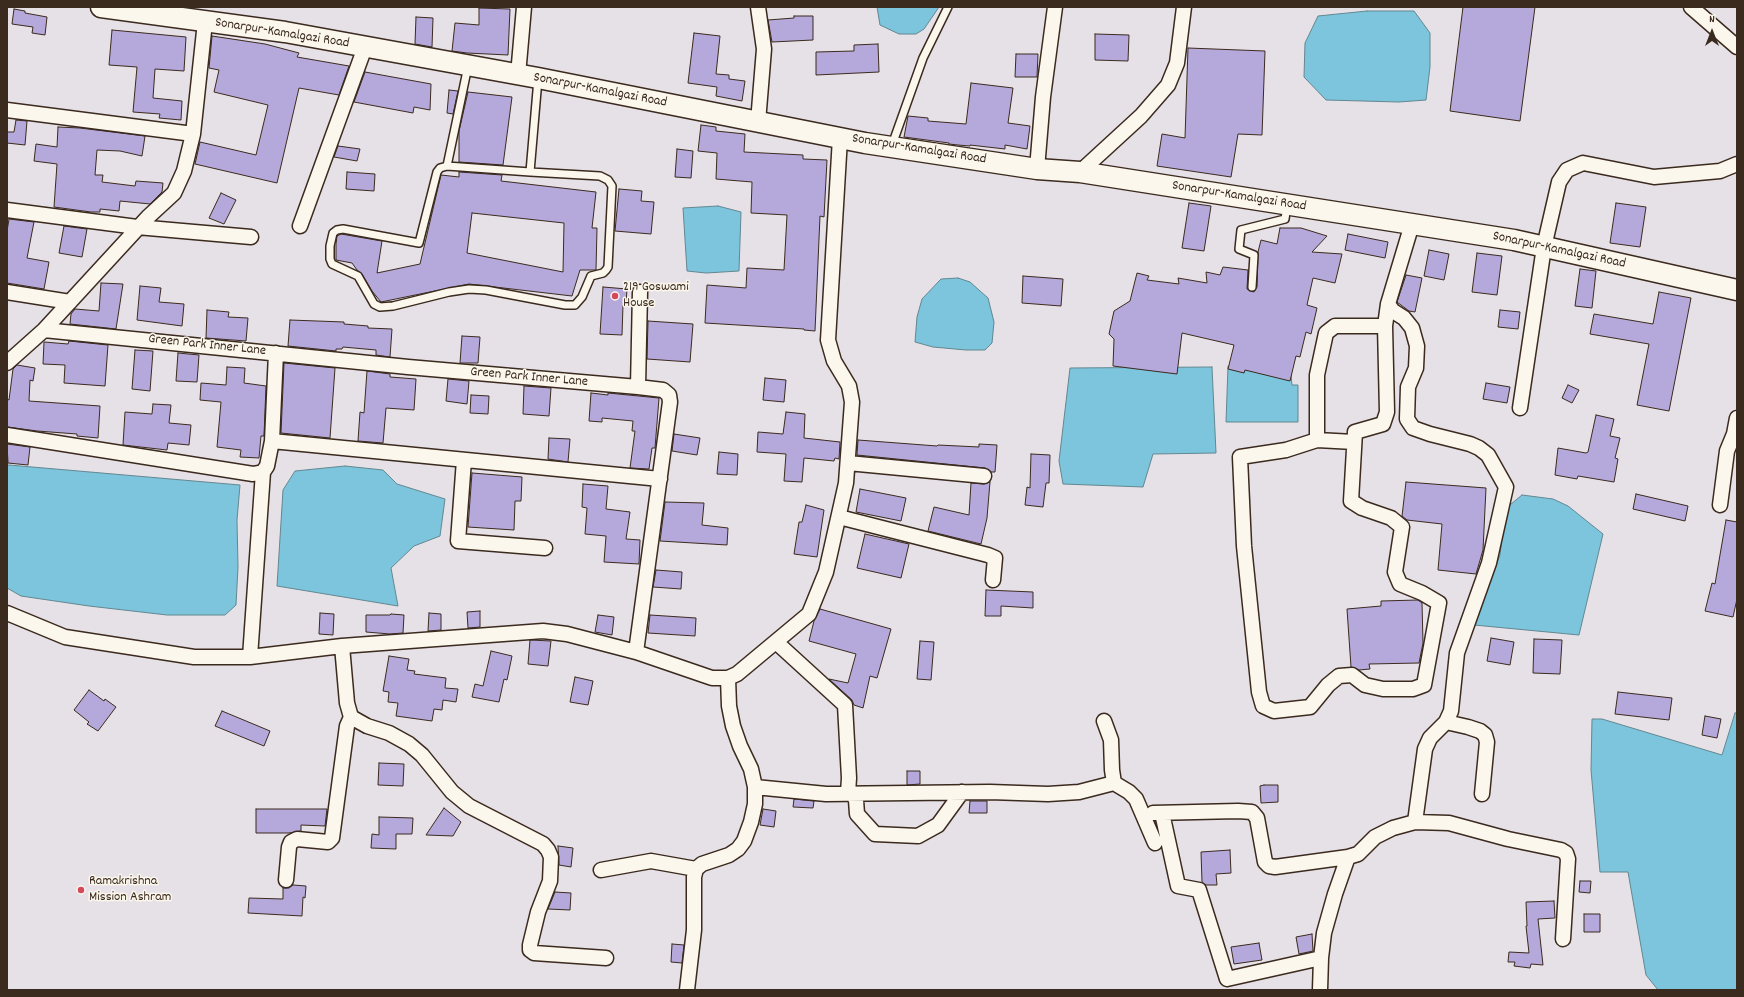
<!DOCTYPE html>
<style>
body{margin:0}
#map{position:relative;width:1744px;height:997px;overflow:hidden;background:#e6e0e7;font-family:Dekko,sans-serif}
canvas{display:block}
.frame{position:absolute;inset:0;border:8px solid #3b2a1e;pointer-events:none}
.north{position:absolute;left:1692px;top:12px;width:40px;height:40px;-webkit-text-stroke:3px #fbf7ec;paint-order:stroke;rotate:0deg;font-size:11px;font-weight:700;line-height:16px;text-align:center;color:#3b2a1e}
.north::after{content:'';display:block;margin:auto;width:14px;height:18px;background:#3b2a1e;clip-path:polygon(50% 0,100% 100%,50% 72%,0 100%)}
</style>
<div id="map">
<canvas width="1744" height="997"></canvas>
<div class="frame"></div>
<div class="north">N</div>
</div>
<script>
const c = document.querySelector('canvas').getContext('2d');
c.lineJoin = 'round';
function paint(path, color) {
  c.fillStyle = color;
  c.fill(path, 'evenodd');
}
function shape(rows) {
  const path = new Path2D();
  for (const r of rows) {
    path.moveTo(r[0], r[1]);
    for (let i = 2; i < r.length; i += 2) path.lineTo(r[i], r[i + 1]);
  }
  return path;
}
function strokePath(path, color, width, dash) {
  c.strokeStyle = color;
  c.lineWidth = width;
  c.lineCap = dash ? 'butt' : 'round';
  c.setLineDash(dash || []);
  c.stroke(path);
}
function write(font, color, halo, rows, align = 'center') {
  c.font = font + ' Dekko,sans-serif';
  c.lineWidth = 3;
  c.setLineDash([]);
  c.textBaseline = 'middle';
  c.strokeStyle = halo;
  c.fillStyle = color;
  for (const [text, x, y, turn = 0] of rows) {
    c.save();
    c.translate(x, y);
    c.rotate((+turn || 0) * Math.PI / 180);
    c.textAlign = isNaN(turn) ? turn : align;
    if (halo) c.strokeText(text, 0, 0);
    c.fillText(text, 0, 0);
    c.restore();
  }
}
const water = shape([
 [877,7,939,7,924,29,916,34,899,34,880,25,877,7],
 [1367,11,1414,11,1430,33,1430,67,1426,100,1399,102,1326,100,1304,77,1305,43,1318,16,1367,11],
 [718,206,741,212,739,271,706,273,687,271,683,208,718,206],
 [958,278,970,282,988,298,994,322,992,343,985,350,966,350,933,347,915,342,917,317,922,299,941,279,958,278],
 [1290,365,1292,385,1298,385,1298,422,1226,422,1228,366,1290,365],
 [1212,367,1216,453,1153,454,1143,487,1063,484,1059,461,1070,368,1212,367],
 [9,465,240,485,237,520,238,567,236,605,225,615,167,615,89,606,21,596,7,588,7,466,9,465],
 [345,466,383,470,397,484,445,499,440,536,414,546,391,568,398,606,277,586,283,490,295,471,345,466],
 [1522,495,1553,499,1568,506,1603,534,1579,635,1474,625,1500,555,1505,509,1522,495],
 [1735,713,1737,713,1737,990,1658,990,1646,975,1628,872,1600,872,1591,770,1592,719,1602,719,1722,755,1735,713]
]);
const building = shape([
 [1463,7,1535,7,1520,121,1450,111,1463,7],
 [479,8,510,9,508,55,467,53,452,51,455,23,479,25,479,8],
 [14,9,25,11,25,13,47,17,45,35,32,33,33,27,12,24,14,9],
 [794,16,813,16,813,40,772,42,768,20,794,18,794,16],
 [416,17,433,18,432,47,415,44,416,17],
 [112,30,186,37,184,71,155,69,153,98,182,101,181,120,159,118,160,114,133,112,137,67,109,65,112,30],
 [694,33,720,36,716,74,729,75,729,79,745,81,742,101,716,96,717,87,688,83,694,33],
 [1095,34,1129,35,1128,61,1095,60,1095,34],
 [212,36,265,44,299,53,297,57,349,66,339,95,299,88,277,183,195,164,200,142,256,155,268,105,214,92,219,70,209,68,212,36],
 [878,44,879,72,816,75,816,52,854,51,854,45,878,44],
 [1188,48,1265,51,1262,135,1238,134,1231,177,1157,166,1162,134,1185,138,1188,48],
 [1016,54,1038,54,1037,77,1015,77,1016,54],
 [365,72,431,84,430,110,414,107,413,113,354,102,365,72],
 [971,83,1013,88,1008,123,1030,126,1027,149,1005,145,1005,149,970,145,970,146,958,145,949,144,949,143,904,137,908,116,928,118,928,121,966,124,971,83],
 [449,90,458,91,453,114,447,113,449,90],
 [468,92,512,97,503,165,459,162,459,131,468,92],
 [16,120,27,121,25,145,7,143,7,132,14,132,16,120],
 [701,125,716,127,716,131,745,134,744,152,803,155,803,159,827,160,824,217,820,216,815,331,804,330,804,329,705,323,707,285,746,288,747,268,784,270,787,215,751,213,752,182,716,179,717,153,698,151,701,125],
 [58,127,80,128,145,136,142,156,120,151,97,150,95,175,103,175,102,182,135,186,136,181,163,183,162,192,150,204,120,201,119,211,100,209,100,212,91,212,54,207,57,164,34,161,36,144,57,147,58,127],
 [338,146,360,149,357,161,334,157,338,146],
 [677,149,693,151,691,178,675,177,677,149],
 [347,172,375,174,374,191,346,189,347,172],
 [459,172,502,175,501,181,596,192,592,228,597,228,596,270,580,270,572,296,469,284,381,302,372,291,362,274,357,270,352,263,336,260,336,244,337,236,341,234,382,241,377,273,420,264,441,175,459,177,459,172],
 [472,213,564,223,563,272,467,253,472,213],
 [619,189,642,191,641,201,654,202,651,234,615,231,619,189],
 [221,193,236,200,224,224,209,218,221,193],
 [1189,203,1211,206,1204,251,1182,248,1189,203],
 [1616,203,1646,207,1640,247,1610,243,1616,203],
 [9,219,34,222,27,258,49,262,44,289,7,283,7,231,9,219],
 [64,226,87,229,82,257,59,253,64,226],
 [1280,228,1301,228,1327,236,1312,252,1342,254,1335,283,1313,278,1307,305,1317,308,1311,334,1306,332,1300,357,1296,356,1290,381,1245,370,1244,373,1228,369,1234,345,1182,333,1177,374,1113,366,1114,339,1109,334,1114,311,1130,301,1137,273,1149,276,1147,280,1179,284,1178,278,1207,283,1206,272,1220,275,1223,267,1248,270,1247,289,1250,291,1254,292,1257,287,1258,252,1261,240,1277,244,1280,228],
 [1348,234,1388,242,1385,258,1345,250,1348,234],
 [1429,250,1449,254,1444,280,1424,276,1429,250],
 [1477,253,1502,256,1497,295,1472,292,1477,253],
 [1580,269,1596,271,1592,308,1575,306,1580,269],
 [1406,275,1422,278,1415,312,1409,311,1397,302,1406,275],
 [1023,276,1063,279,1061,306,1022,303,1023,276],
 [101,283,123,284,116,329,70,324,71,314,75,309,99,311,101,283],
 [140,286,161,288,159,302,184,304,182,326,137,320,140,286],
 [603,287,627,289,626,305,623,305,622,335,600,334,603,287],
 [1659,292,1691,298,1669,411,1637,405,1649,344,1590,334,1594,314,1653,324,1659,292],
 [207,310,229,312,228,317,248,318,246,341,206,338,207,310],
 [1500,310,1520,312,1518,329,1498,327,1500,310],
 [290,320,344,322,344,324,368,326,368,328,392,329,390,357,376,355,376,350,343,347,342,349,336,349,336,351,288,346,290,320],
 [648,321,693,324,690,362,647,359,648,321],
 [462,336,480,337,478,363,460,363,462,336],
 [69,341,108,345,105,386,64,383,65,365,43,364,44,342,68,344,69,341],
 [135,350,153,351,150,391,132,389,135,350],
 [178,353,199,355,197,382,176,381,178,353],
 [284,363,335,368,330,438,281,433,284,363],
 [17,365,35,368,33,381,30,380,29,401,100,406,98,438,77,436,77,434,37,431,7,427,7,399,9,400,13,369,17,365],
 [227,367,245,368,244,383,266,386,264,436,261,436,259,458,240,457,241,450,217,447,221,402,200,400,201,383,226,385,227,367],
 [367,371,390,374,390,377,416,379,414,410,386,408,383,443,358,441,360,412,364,413,367,371],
 [765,378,786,380,784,402,763,400,765,378],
 [448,379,469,381,467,404,446,401,448,379],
 [1486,383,1510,387,1507,403,1483,399,1486,383],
 [1568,385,1579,390,1572,403,1562,398,1568,385],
 [524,386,551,388,549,416,523,414,524,386],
 [591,393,608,395,608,393,659,398,655,448,652,448,649,469,630,468,635,431,632,431,633,421,602,418,602,422,589,421,591,393],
 [471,395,489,396,488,414,470,413,471,395],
 [153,404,171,405,169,423,191,425,189,445,168,443,167,450,123,445,125,412,152,414,153,404],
 [786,412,805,414,804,438,840,442,839,459,835,458,834,461,804,458,802,482,784,481,786,454,757,452,758,432,783,434,786,412],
 [1596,415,1614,419,1610,436,1620,438,1615,458,1618,459,1614,482,1578,476,1577,479,1555,475,1558,448,1586,453,1588,452,1596,415],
 [674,434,700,438,697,455,672,451,674,434],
 [549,438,570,439,568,462,548,459,549,438],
 [858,440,937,446,938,445,979,447,979,444,997,445,995,472,991,472,985,468,857,455,858,440],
 [7,444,30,447,28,465,8,463,7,444],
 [719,452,738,454,737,475,717,474,719,452],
 [1031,454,1050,455,1049,483,1046,483,1043,507,1025,505,1027,487,1030,488,1031,454],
 [472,473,522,477,521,501,515,501,514,530,468,527,472,473],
 [990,482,987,518,981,544,928,531,934,507,969,515,971,483,984,484,990,482],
 [1406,482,1486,488,1483,550,1476,574,1438,570,1442,524,1407,520,1402,516,1406,482],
 [583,484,608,486,606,509,630,512,626,539,640,540,639,564,604,562,606,536,585,534,587,508,582,507,583,484],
 [860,489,906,498,901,521,856,512,860,489],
 [1636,494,1688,506,1685,521,1633,509,1636,494],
 [665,502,704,503,702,525,728,528,727,545,660,541,665,502],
 [806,505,824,510,817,557,794,554,799,522,802,522,806,505],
 [1726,520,1737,522,1737,599,1733,617,1705,611,1712,583,1715,584,1726,520],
 [865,534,909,544,901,578,857,568,865,534],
 [656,570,682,572,681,589,653,587,656,570],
 [986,590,1033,592,1033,608,1001,606,1001,616,985,616,986,590],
 [1418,600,1422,603,1423,643,1419,663,1369,664,1370,669,1359,670,1351,667,1347,609,1381,606,1381,601,1418,600],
 [820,609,891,629,877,678,870,676,863,708,854,705,852,700,829,679,848,683,856,654,809,641,814,621,820,609],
 [480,611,480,627,468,628,467,612,480,611],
 [320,613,334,614,333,635,319,634,320,613],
 [429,613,441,614,441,630,428,631,429,613],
 [391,614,404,615,403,633,390,634,366,632,366,615,390,615,391,614],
 [598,615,614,617,612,635,595,632,598,615],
 [650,615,696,618,695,636,648,633,650,615],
 [1491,638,1514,642,1510,665,1487,661,1491,638],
 [1534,639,1562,640,1560,674,1533,673,1534,639],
 [530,640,551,641,548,666,528,664,530,640],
 [920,641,934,642,931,680,917,679,920,641],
 [491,651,512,656,507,680,504,679,499,702,472,697,475,684,483,686,491,651],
 [389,656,409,659,407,670,415,671,414,674,446,678,445,688,458,689,456,702,443,700,442,710,434,709,432,721,396,716,398,703,388,702,389,692,383,691,389,656],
 [575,677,593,681,588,705,570,702,575,677],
 [89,690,104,701,105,699,116,707,98,731,87,724,89,722,74,710,89,690],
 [1618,692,1672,698,1669,720,1615,714,1618,692],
 [222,711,270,731,264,746,215,726,222,711],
 [1705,716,1721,719,1717,738,1702,735,1705,716],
 [379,763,404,764,403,786,378,785,379,763],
 [907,771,920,771,920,784,907,785,907,771],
 [1264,785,1278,785,1278,802,1261,803,1260,786,1264,785],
 [794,799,814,801,813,808,793,807,794,799],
 [970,801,987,801,987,813,969,813,970,801],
 [444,808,461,822,453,836,426,835,444,808],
 [256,809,327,809,325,826,301,825,301,831,289,833,256,833,256,809],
 [763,809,776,811,774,827,760,825,763,809],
 [379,817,413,818,412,834,396,834,396,849,371,848,372,834,379,835,379,817],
 [558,846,573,848,571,867,559,865,558,846],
 [1230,850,1231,873,1216,874,1217,885,1206,885,1202,882,1201,852,1230,850],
 [1580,881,1591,881,1590,893,1579,892,1580,881],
 [293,885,306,886,305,898,303,897,302,916,248,913,249,898,283,899,283,888,289,888,293,885],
 [555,892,571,893,570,910,548,909,555,892],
 [1554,901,1555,918,1538,919,1543,965,1531,964,1530,968,1514,966,1515,962,1508,962,1509,952,1529,953,1526,926,1527,926,1526,902,1554,901],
 [1584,914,1600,914,1600,932,1584,932,1584,914],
 [1312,934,1313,951,1299,954,1296,937,1312,934],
 [1259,943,1262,960,1234,964,1231,947,1259,943],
 [672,944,684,945,682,963,671,962,672,944]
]);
const service = shape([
 [468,66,447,166,440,168,437,172,419,243,343,229,337,230,333,233,330,246,330,259,332,264,358,276,374,304,380,307,393,306,449,292,469,289,486,290,565,305,575,305,582,297,591,276,603,273,606,270,608,267,612,186,608,180,600,176,530,172,538,79],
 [892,145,923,58,948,7],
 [447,166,530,172],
 [1252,287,1254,255,1239,249,1241,230,1285,219,1287,205]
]);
const minor = shape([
 [1691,7,1737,47],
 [518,75,524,7],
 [7,110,193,134],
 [758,122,764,49,758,7],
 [1037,169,1043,97,1055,7],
 [1080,172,1141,116,1168,85,1177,63,1184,7],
 [7,210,137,227,251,237],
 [1412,224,1388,304,1393,311,1404,318,1412,328,1417,346,1416,368,1408,387,1407,419,1413,428,1430,434,1470,444,1479,448,1488,455,1506,487,1489,563,1457,653,1451,711,1446,722,1430,738,1425,749,1415,822],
 [300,226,365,47],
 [7,292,70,302],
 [1385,326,1335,326,1326,333,1317,375,1317,440,1286,450,1240,457,1244,546,1259,692,1263,706,1274,711,1310,707,1328,685,1339,676,1352,675,1365,685,1383,689,1413,689,1424,685,1439,603,1422,593,1400,584,1395,572,1402,527,1391,518,1362,508,1351,501,1355,432,1383,424,1387,412,1385,326,1388,304],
 [44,330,408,367,638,387,640,292],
 [7,363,44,330,148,217,174,193,184,171,193,134,205,22],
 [1520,408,1544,247,1559,182,1567,170,1583,163,1654,177,1720,171,1737,164],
 [7,435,253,474,263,472,267,466,272,441,276,353],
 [1317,440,1354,442],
 [272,441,660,479],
 [464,460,458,541,545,548],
 [848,463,984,476],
 [1720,505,1727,451,1734,434,1737,418],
 [839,517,988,555,995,558,993,580],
 [7,613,65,637,194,657,250,657,342,646,543,631,567,634,636,652,712,678,728,678,737,674,809,614,826,572,846,483,852,402,849,386,834,361,828,340,840,138],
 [776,642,845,705,849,778,848,793],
 [342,646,347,703,351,717,367,726,389,733,409,744,422,755,452,792,469,806,543,844,548,850,551,857,550,881,538,912,530,945,530,950,534,953,606,958],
 [636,652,670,402,669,395,663,390,638,387],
 [250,657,263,472],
 [1104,721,1111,740,1112,770,1114,783],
 [1446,722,1468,727,1480,731,1485,735,1487,742,1482,794],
 [755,787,826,794,990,792,1048,794,1079,792,1114,783,1129,792,1136,799,1155,843],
 [852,793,856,800,857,814,875,834,918,836,938,825,962,792],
 [1153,813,1238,811,1252,812,1257,818,1265,862,1269,866,1275,867,1348,857],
 [1162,813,1178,886,1199,890,1227,979,1321,958],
 [601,870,651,861,696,869],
 [286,880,289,847,291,842,297,839,328,842,332,838,347,726,351,717],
 [687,990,694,930,694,877,696,869,702,864,729,855,738,849,744,841,751,822,755,804,755,787,751,769,740,746,733,726,729,706,728,678],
 [1320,990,1321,958,1324,933,1335,894,1348,857,1358,854,1375,837,1393,828,1415,822,1449,823,1508,839,1561,850,1566,853,1568,859,1563,939]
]);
const secondary = shape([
 [101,7,285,32,538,78,865,143,1037,169,1080,172,1514,240,1737,290]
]);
const markers = [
 [615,296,4,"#d1495b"],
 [81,890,4,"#d1495b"]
];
const streetNames = [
 ["Sonarpur-Kamalgazi Road",282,34,9],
 ["Sonarpur-Kamalgazi Road",600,91,11],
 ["Sonarpur-Kamalgazi Road",919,150,9],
 ["Sonarpur-Kamalgazi Road",1239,197,9],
 ["Sonarpur-Kamalgazi Road",1559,251,12],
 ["Green Park Inner Lane",207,346,6],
 ["Green Park Inner Lane",529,378,5]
];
const poiNames = [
 ["219 Goswami",623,288],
 ["House",623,304],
 ["Ramakrishna",89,882],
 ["Mission Ashram",89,898]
];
paint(water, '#7cc5dc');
strokePath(water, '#628790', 1);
paint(building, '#b4a9da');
strokePath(building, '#3b2a1e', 1);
strokePath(service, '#3b2a1e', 10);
strokePath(minor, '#3b2a1e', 17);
strokePath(secondary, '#3b2a1e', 23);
strokePath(service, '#fbf7ec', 7);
strokePath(minor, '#fbf7ec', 14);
strokePath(secondary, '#fbf7ec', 20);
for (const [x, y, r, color] of markers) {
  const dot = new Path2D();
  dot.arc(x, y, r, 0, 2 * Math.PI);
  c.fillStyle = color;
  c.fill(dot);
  strokePath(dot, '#fbf7ec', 1.5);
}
write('14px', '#3b2a1e', '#fbf7ec', streetNames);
write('14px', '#3b2a1e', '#fbf7ec', poiNames, 'left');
</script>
